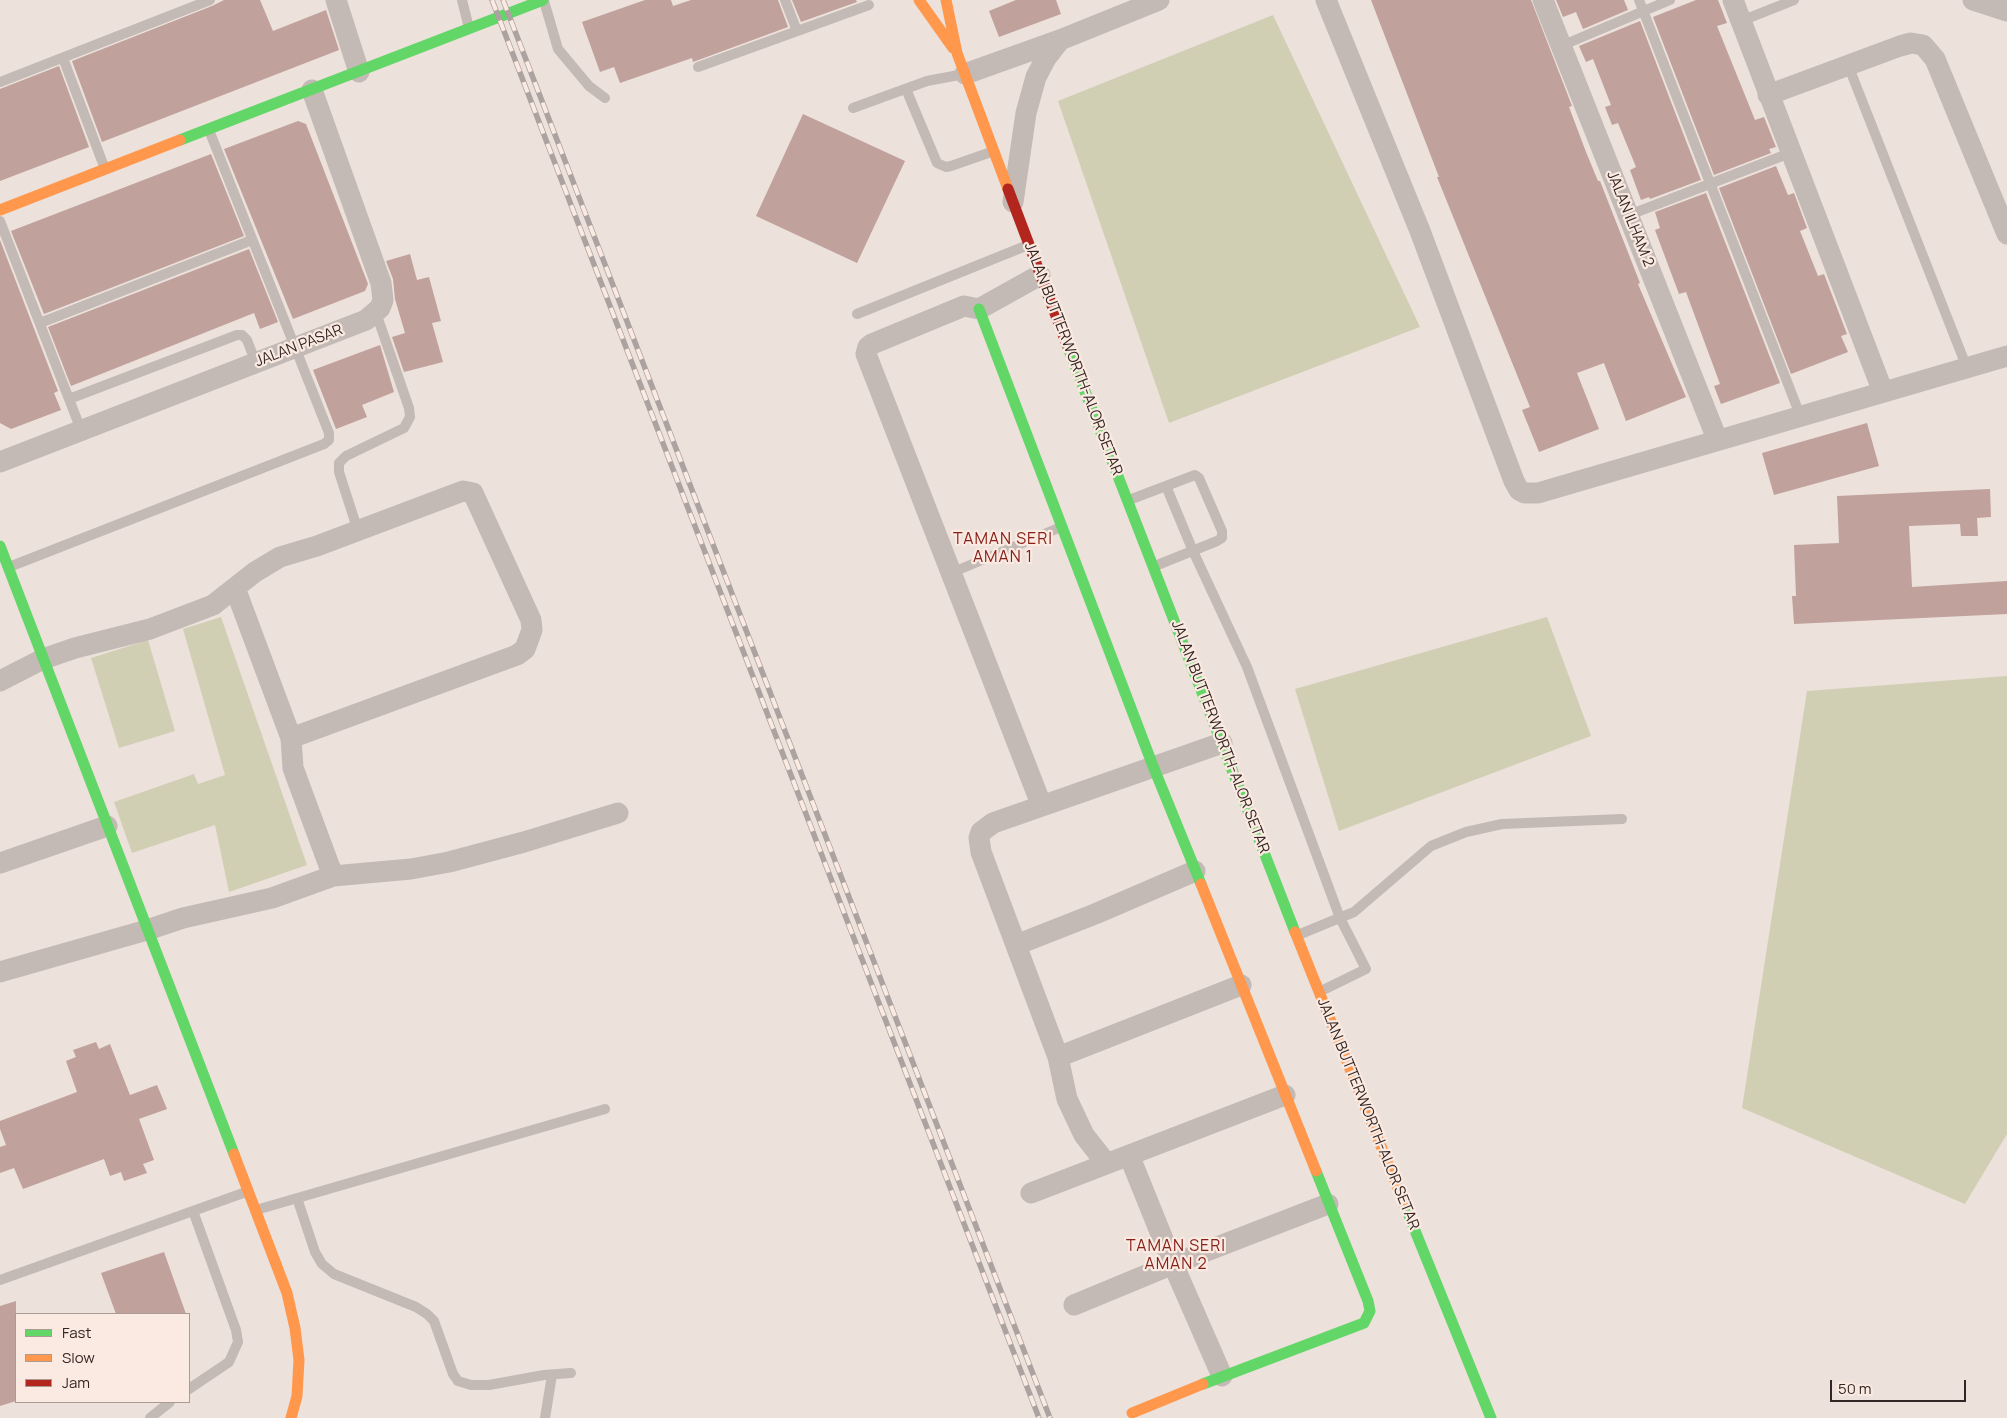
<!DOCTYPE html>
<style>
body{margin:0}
#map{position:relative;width:2007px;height:1418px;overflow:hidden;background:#ece1db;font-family:Manrope,sans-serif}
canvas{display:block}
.legend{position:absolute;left:15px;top:1313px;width:175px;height:90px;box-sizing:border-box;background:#faeae1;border:1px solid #aa9c95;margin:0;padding:6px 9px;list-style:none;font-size:15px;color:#332624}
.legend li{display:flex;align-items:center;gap:10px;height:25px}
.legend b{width:25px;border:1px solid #aa9c95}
.scale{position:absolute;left:1830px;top:1380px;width:136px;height:22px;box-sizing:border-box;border:2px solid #332624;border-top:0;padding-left:6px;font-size:15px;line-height:18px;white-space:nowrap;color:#332624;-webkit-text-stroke:4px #faeae1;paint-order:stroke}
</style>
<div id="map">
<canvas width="2007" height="1418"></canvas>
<ul class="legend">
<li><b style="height:6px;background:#63d668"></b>Fast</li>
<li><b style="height:6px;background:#ff974d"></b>Slow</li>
<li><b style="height:6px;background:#b3261e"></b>Jam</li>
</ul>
<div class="scale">50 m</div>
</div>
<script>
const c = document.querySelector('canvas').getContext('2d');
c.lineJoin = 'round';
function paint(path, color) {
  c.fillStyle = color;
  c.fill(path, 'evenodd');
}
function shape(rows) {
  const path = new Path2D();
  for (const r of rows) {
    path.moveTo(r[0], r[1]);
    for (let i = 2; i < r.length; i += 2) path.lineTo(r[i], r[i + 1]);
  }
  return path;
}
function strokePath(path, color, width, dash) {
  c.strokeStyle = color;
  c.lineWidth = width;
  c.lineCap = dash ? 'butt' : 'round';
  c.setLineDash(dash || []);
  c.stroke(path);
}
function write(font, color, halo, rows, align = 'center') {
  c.font = font + ' Manrope,sans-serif';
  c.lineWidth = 4.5;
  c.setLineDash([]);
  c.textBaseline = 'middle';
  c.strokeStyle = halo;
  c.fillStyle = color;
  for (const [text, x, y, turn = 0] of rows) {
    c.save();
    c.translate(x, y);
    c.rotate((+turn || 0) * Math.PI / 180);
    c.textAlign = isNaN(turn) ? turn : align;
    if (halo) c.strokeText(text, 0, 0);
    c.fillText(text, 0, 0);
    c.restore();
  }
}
const green = shape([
 [1273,15,1420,327,1169,423,1058,101],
 [221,617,307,865,229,892,215,825,132,853,114,802,194,774,198,784,225,775,183,629],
 [1547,617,1591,736,1339,831,1295,689],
 [148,640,175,731,119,748,91,658],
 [2007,676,2007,1134,1965,1204,1742,1108,1807,691]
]);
const building = shape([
 [224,0,260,0,273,31,326,10,339,50,102,142,72,61,212,6],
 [645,0,671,0,673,6,691,0,778,0,788,27,693,62,692,58,620,83,614,67,600,72,582,22],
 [792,0,856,0,857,2,801,22],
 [1016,0,1056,0,1061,14,999,37,989,11],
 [1371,0,1531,0,1572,106,1569,107,1586,152,1598,181,1600,181,1640,283,1638,284,1686,397,1626,421,1604,363,1577,373,1599,429,1539,452,1522,410,1530,407,1437,177,1439,177],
 [1556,0,1624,0,1628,10,1583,29,1576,12,1563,17],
 [1696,0,1718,0,1727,23,1717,26,1755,120,1764,117,1776,147,1769,149,1771,153,1714,175,1653,17],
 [1640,21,1701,180,1650,199,1649,197,1641,200,1630,170,1636,167,1618,123,1612,125,1605,107,1611,105,1593,59,1586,62,1579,46],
 [59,66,89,147,0,181,0,89],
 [803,114,905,161,857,263,756,216],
 [298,121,306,124,368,284,365,291,293,319,224,149],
 [211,154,244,236,44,314,11,231],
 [1776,166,1788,195,1794,193,1807,228,1800,231,1818,276,1824,274,1847,334,1841,336,1848,352,1791,374,1719,188],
 [1706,193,1780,383,1721,404,1714,386,1720,384,1686,292,1679,294,1655,230,1660,228,1655,212],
 [0,240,58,391,54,393,61,410,11,429,0,423],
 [249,249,278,322,260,329,254,313,71,386,48,327],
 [410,254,417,280,429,277,441,321,432,323,443,362,404,372,392,337,405,333,395,299,393,279,386,261],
 [380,345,394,392,362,405,367,417,336,429,313,370],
 [1867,423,1879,466,1774,495,1762,453],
 [1990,489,1991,517,1977,518,1978,536,1961,536,1960,524,1909,526,1912,587,2007,581,2007,614,1794,624,1792,596,1796,596,1794,545,1839,543,1837,496],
 [96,1042,99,1049,110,1044,130,1095,157,1085,167,1109,139,1119,154,1160,143,1164,147,1173,124,1181,121,1172,110,1176,104,1159,23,1189,14,1168,0,1173,0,1147,6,1145,0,1129,0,1121,77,1092,66,1061,76,1057,73,1050],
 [164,1252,186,1314,116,1314,101,1273],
 [16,1301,16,1401,0,1406,0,1306]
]);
const lane = shape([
 [462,0,469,28],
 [785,0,797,31],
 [1639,0,1800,415],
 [544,1,558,49,589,86,605,98],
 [1741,21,1794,0],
 [1561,46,1670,0],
 [63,58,105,169],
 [1848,65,1967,368],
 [698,67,869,5],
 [0,82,210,0],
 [906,89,937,163,946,167,951,166,994,151],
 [853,108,927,81,964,74],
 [1629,215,1790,153],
 [0,221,69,399],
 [857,314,1028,245],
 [40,323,252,240],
 [81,430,69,399,237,335,242,335,247,340,256,363],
 [1166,486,1193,551,1247,667,1340,918,1366,969,1319,992],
 [1129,500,1195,475,1199,478,1222,531,1222,538,1217,541,1155,566],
 [358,531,339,472,339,463,346,456,404,428,410,417,409,408,376,313],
 [9,567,324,444,329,440,329,433,209,130],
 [951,573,1061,527],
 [1298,935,1354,912,1431,846,1466,832,1502,824,1622,819],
 [297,1198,315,1252,322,1264,334,1274,416,1307,427,1314,434,1321,453,1374,458,1381,471,1385,489,1385,544,1375,571,1373],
 [256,1210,605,1109],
 [0,1280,246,1192],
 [189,1389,229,1362,238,1342,236,1330,193,1211],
 [150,1418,170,1402],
 [545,1418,552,1375]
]);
const street = shape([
 [336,0,359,72],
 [1326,0,1420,231,1514,481,1519,490,1525,493,1538,493,2007,356],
 [1543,0,1717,439],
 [1733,0,1883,392],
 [1973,0,2007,11],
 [965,74,1060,40,1159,0],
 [1768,95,1900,46,1911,43,1923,45,1935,59,2007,234],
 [1013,202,1026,113,1036,77,1046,58,1060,40],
 [1040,275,979,309,964,306,872,344,868,347,866,354,1041,804],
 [0,462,366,320,380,308,383,300,381,283,312,90],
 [235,588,291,738,293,768,333,876],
 [0,681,43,659,75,648,150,629,213,605,255,572,280,557,317,546,463,491,473,493,531,620,532,630,525,649,517,655,291,738],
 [0,863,107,826],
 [1016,945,1095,914,1195,871],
 [0,972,147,930,183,918,272,898,333,876,411,869,449,862,524,842,618,813],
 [1058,1057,1241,985],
 [1129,1155,1173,1264,1222,1376],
 [1106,1163,1084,1135,1067,1099,1058,1057,981,852,979,838,981,832,993,823,1222,743],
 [1031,1193,1285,1095],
 [1074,1305,1173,1264,1328,1204]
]);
const fast = shape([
 [180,140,543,0],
 [979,309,1153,766,1201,884],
 [1067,345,1295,932],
 [0,546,234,1154],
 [1403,1201,1491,1418],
 [1203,1384,1364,1323,1370,1311,1368,1301,1316,1171]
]);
const slow = shape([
 [919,0,953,48],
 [946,0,957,53,1008,189],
 [0,210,180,140],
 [1201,884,1316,1171],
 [1295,932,1403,1201],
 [234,1154,287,1293,295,1328,299,1360,297,1396,291,1418],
 [1132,1413,1203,1384]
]);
const jam = shape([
 [1008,189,1067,345]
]);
const rail = shape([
 [492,0,1039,1418],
 [503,0,1050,1418]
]);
const streetNames = [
 ["JALAN ILHAM 2",1630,219,68],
 ["JALAN PASAR",299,346,-21],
 ["JALAN BUTTERWORTH-ALOR SETAR",1073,359,69],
 ["JALAN BUTTERWORTH-ALOR SETAR",1220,737,69],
 ["JALAN BUTTERWORTH-ALOR SETAR",1368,1114,68]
];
const neighbourhoodNames = [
 ["TAMAN SERI",1003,540],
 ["AMAN 1",1003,558],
 ["TAMAN SERI",1176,1247],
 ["AMAN 2",1176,1265]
];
paint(green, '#d0cfb4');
paint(building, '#c0a19c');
strokePath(lane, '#c3b9b5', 10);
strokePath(street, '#c3b9b5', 21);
strokePath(fast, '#63d668', 11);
strokePath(slow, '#ff974d', 11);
strokePath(jam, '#b3261e', 11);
strokePath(rail, '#aca29f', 5.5);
strokePath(rail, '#faeae1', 4, [11]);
write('15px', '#332624', '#faeae1', streetNames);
c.letterSpacing = '1px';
write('16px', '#862019', '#faeae1', neighbourhoodNames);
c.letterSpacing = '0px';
</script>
